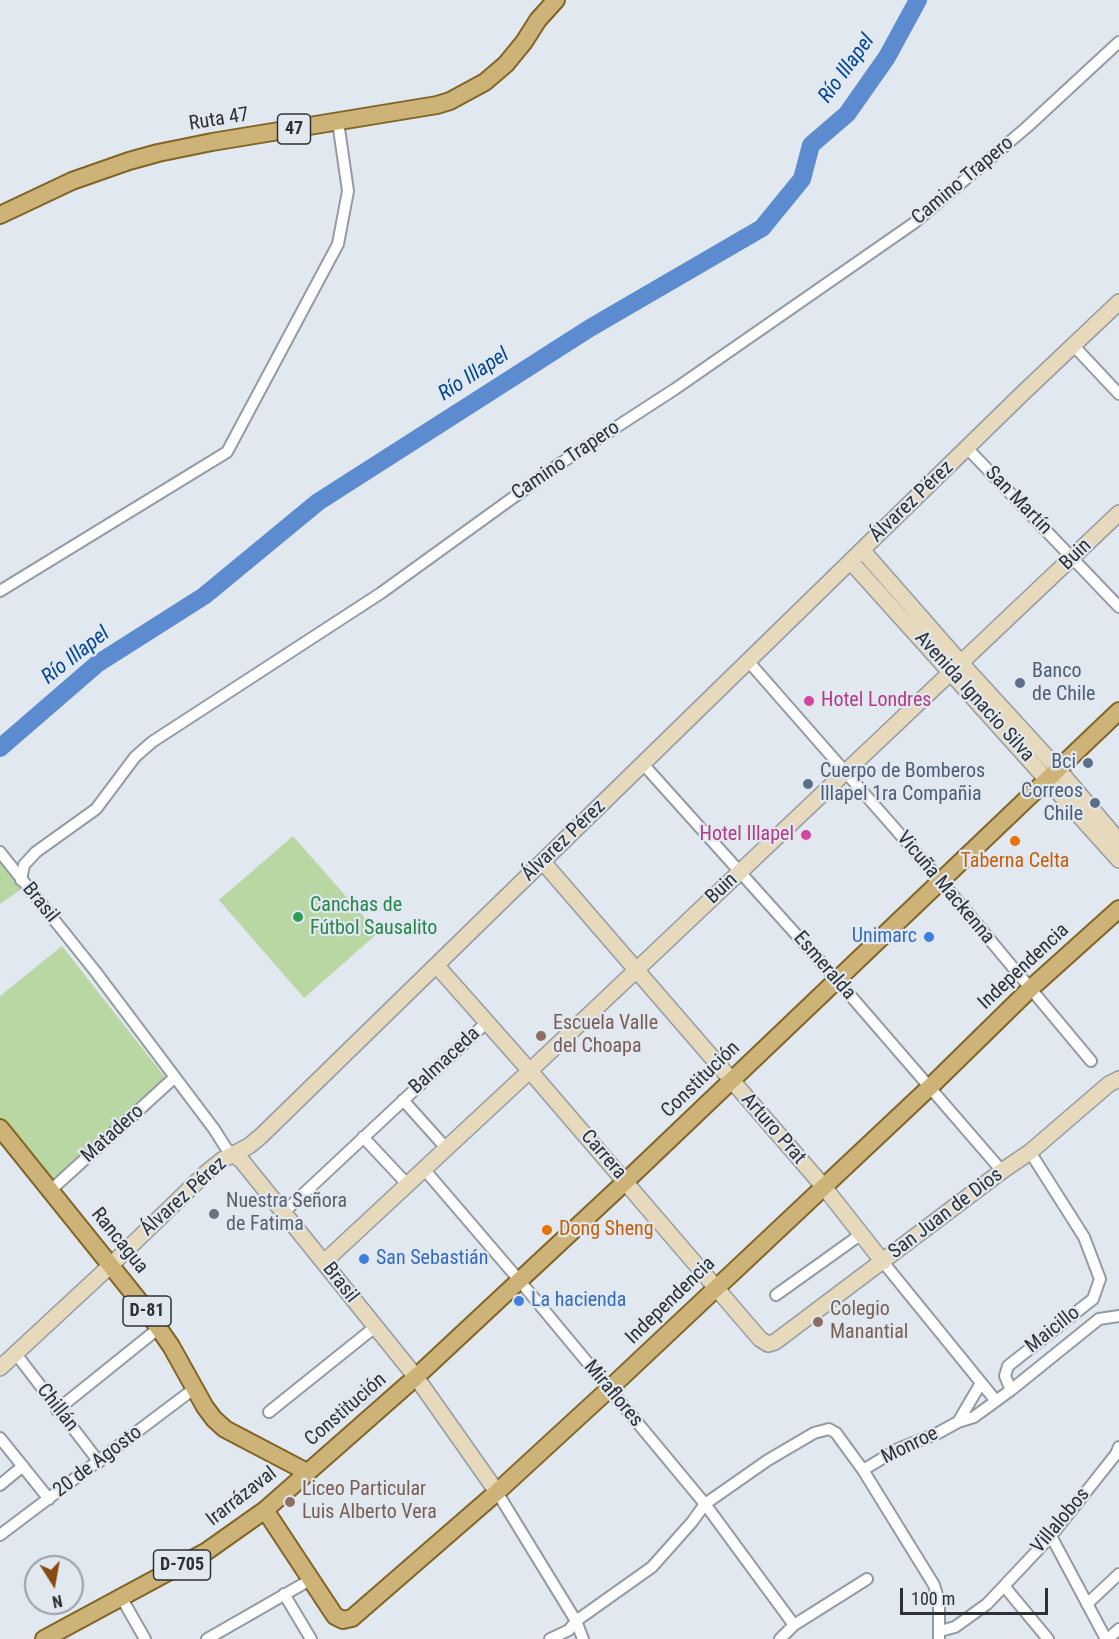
<!DOCTYPE html>
<meta charset="utf-8">
<style>
body{margin:0}
#map{position:relative;width:1119px;height:1639px;overflow:hidden;background:#e1e8f0;font-family:"Roboto Condensed",sans-serif}
canvas{display:block}
.north{position:absolute;left:24px;top:1555px;width:60px;height:60px;box-sizing:border-box;background:#e1e8f0;border:2px solid #999fa5;border-radius:50%;rotate:169deg;font-size:16px;font-weight:700;line-height:24px;text-align:center;color:#2e3134}
.north::after{content:'';display:block;margin:auto;width:21px;height:27px;background:#894a11;clip-path:polygon(50% 0,100% 100%,50% 72%,0 100%)}
.scale{position:absolute;left:900px;top:1588px;width:148px;height:27px;box-sizing:border-box;border:3px solid #2e3134;border-top:0;padding-left:8px;font-size:18px;line-height:21px;white-space:nowrap;color:#2e3134;-webkit-text-stroke:4px #e1e8f0;paint-order:stroke}
</style>
<div id="map">
<canvas width="1119" height="1639"></canvas>
<div class="north">N</div>
<div class="scale">100 m</div>
</div>
<script>
const c = document.querySelector('canvas').getContext('2d');
c.lineJoin = 'round';
function paint(path, color) {
  c.fillStyle = color;
  c.fill(path, 'evenodd');
}
function shape(rows) {
  const path = new Path2D();
  for (const r of rows) {
    path.moveTo(r[0], r[1]);
    for (let i = 2; i < r.length; i += 2) path.lineTo(r[i], r[i + 1]);
  }
  return path;
}
function strokePath(path, color, width, dash) {
  c.strokeStyle = color;
  c.lineWidth = width;
  c.lineCap = dash ? 'butt' : 'round';
  c.setLineDash(dash || []);
  c.stroke(path);
}
function write(font, color, halo, rows, align = 'center') {
  c.font = font + ' "Roboto Condensed",sans-serif';
  c.lineWidth = 4.5;
  c.setLineDash([]);
  c.textBaseline = 'middle';
  c.strokeStyle = halo;
  c.fillStyle = color;
  for (const [text, x, y, turn = 0] of rows) {
    c.save();
    c.translate(x, y);
    c.rotate((+turn || 0) * Math.PI / 180);
    c.textAlign = isNaN(turn) ? turn : align;
    if (halo) c.strokeText(text, 0, 0);
    c.fillText(text, 0, 0);
    c.restore();
  }
}
const built = shape([
 [368,1387,376,1397,363,1407,355,1397]
]);
const green = shape([
 [293,836,378,933,304,998,219,900],
 [0,860,23,888,0,904],
 [62,946,168,1081,48,1184,0,1122,0,996]
]);
const river = shape([
 [0,748,97,664,204,596,318,502,590,328,762,228,802,179,811,145,847,114,887,57,918,0]
]);
const street = shape([
 [1073,345,1119,394],
 [967,448,1119,607],
 [0,591,227,452,338,244,348,191,338,122],
 [749,662,940,880,1091,1061],
 [643,764,837,980,1002,1171],
 [0,852,95,971,214,1129,226,1148,233,1154],
 [21,880,24,865,36,852,96,809,135,757,152,742,381,593,561,463,675,389,914,223,1027,127,1119,42],
 [403,1100,446,1148],
 [363,1137,407,1184],
 [424,1169,519,1280,705,1504,794,1625],
 [51,1190,175,1077],
 [284,1212,487,1022],
 [883,1262,996,1401],
 [776,1295,860,1235],
 [16,1354,99,1462],
 [1011,1390,1005,1376,1008,1366,1093,1299,1100,1279,1084,1237,1030,1152],
 [57,1410,159,1328],
 [269,1412,375,1327],
 [958,1422,981,1383],
 [0,1438,49,1499],
 [863,1470,898,1449,938,1433,958,1422,974,1417,1011,1390,1099,1319,1119,1316],
 [0,1485,23,1466],
 [497,1492,576,1621,583,1639],
 [0,1535,195,1388],
 [1051,1536,1106,1639],
 [1004,1586,1048,1639],
 [284,1594,311,1639],
 [121,1597,145,1639],
 [1087,1604,1119,1574],
 [940,1631,955,1627,987,1604,1051,1536,1116,1454,1119,1447],
 [207,1639,310,1580],
 [550,1639,569,1630,576,1621,652,1567,692,1522,705,1504,768,1460,814,1433,829,1429,836,1433,863,1470,934,1585,939,1602,939,1639],
 [780,1639,794,1625,867,1579],
 [1108,1639,1119,1629]
]);
const secondary = shape([
 [863,551,961,663,1058,769,1119,841],
 [851,562,1119,860],
 [543,862,824,1187,883,1262],
 [437,966,530,1071,760,1339,768,1344,775,1342,1002,1171,1030,1152,1109,1084,1119,1079],
 [233,1154,242,1161,416,1377,497,1492],
 [324,1262,536,1065,1119,513],
 [0,1368,111,1265,207,1172,222,1160,249,1146,261,1136,1023,393,1119,302]
]);
const primary = shape([
 [0,215,72,181,129,161,158,153,212,142,437,105,450,101,485,82,506,64,524,42,538,20,556,0],
 [0,1128,144,1307,171,1346,205,1407,214,1419,225,1429,307,1472],
 [265,1510,335,1616,343,1620,352,1618,497,1492,609,1389,930,1087,1030,989,1119,909],
 [44,1639,207,1551,265,1510,416,1377,625,1182,1119,711]
]);
const markers = [
 [1020,683,6,"#5c6f8a"],
 [809,701,6,"#d1479c"],
 [1088,763,6,"#5c6f8a"],
 [808,784,6,"#5c6f8a"],
 [1095,803,6,"#5c6f8a"],
 [806,835,6,"#d1479c"],
 [1015,841,6,"#e8710a"],
 [298,917,6,"#2e9e5b"],
 [929,937,6,"#3f7fe0"],
 [541,1036,6,"#8d6e63"],
 [214,1214,6,"#6b7280"],
 [547,1230,6,"#e8710a"],
 [364,1259,6,"#3f7fe0"],
 [519,1301,6,"#3f7fe0"],
 [818,1322,6,"#8d6e63"],
 [290,1502,6,"#8d6e63"]
];
const shields = [
 [294,129,33],
 [147,1311,48],
 [182,1565,57]
];
const shieldNames = [
 ["47",294,129],
 ["D-81",147,1311],
 ["D-705",182,1565]
];
const streetNames = [
 ["Ruta 47",219,120,-9],
 ["Camino Trapero",963,181,-40],
 ["Camino Trapero",566,461,-34],
 ["San Martín",1018,501,46],
 ["Álvarez Pérez",912,502,-44],
 ["Buin",1076,555,-44],
 ["Avenida Ignacio Silva",974,697,48],
 ["Álvarez Pérez",564,841,-44],
 ["Vicuña Mackenna",945,888,50],
 ["Buin",722,889,-43],
 ["Brasil",40,903,51],
 ["Esmeralda",824,966,49],
 ["Independencia",1024,967,-43],
 ["Balmaceda",445,1061,-43],
 ["Constitución",701,1080,-44],
 ["Arturo Prat",773,1129,49],
 ["Matadero",113,1134,-42],
 ["Carrera",603,1155,49],
 ["Álvarez Pérez",184,1197,-42],
 ["San Juan de Dios",946,1214,-37],
 ["Rancagua",119,1241,51],
 ["Brasil",340,1283,52],
 ["Independencia",671,1301,-44],
 ["Maicillo",1053,1330,-38],
 ["Miraflores",613,1394,50],
 ["Chillán",57,1408,52],
 ["Constitución",346,1410,-41],
 ["Monroe",910,1446,-26],
 ["20 de Agosto",98,1462,-37],
 ["Irarrázaval",242,1497,-38],
 ["Villalobos",1061,1521,-50]
];
const serviceNames = [
 ["Banco",1032,672],
 ["de Chile",1032,695],
 ["Bci",1076,763,"right"],
 ["Cuerpo de Bomberos",820,772],
 ["Illapel 1ra Compañia",820,795],
 ["Correos",1083,792,"right"],
 ["Chile",1083,815,"right"]
];
const hotelNames = [
 ["Hotel Londres",821,701],
 ["Hotel Illapel",794,835,"right"]
];
const foodNames = [
 ["Taberna Celta",1015,862],
 ["Dong Sheng",559,1230,"left"]
];
const leisureNames = [
 ["Canchas de",310,906],
 ["Fútbol Sausalito",310,929]
];
const shopNames = [
 ["Unimarc",917,937,"right"],
 ["San Sebastián",376,1259],
 ["La hacienda",531,1301]
];
const educationNames = [
 ["Escuela Valle",553,1024],
 ["del Choapa",553,1047],
 ["Colegio",830,1310],
 ["Manantial",830,1333],
 ["Liceo Particular",302,1490],
 ["Luis Alberto Vera",302,1513]
];
const worshipNames = [
 ["Nuestra Señora",226,1202],
 ["de Fatima",226,1225]
];
const waterNames = [
 ["Río Illapel",847,69,-54],
 ["Río Illapel",474,375,-33],
 ["Río Illapel",76,656,-38]
];
paint(built, '#d2dfed');
paint(green, '#b8d7a3');
strokePath(river, '#5c8ccf', 18);
strokePath(street, '#949ba2', 14);
strokePath(secondary, '#949ba2', 18);
strokePath(primary, '#816526', 20);
strokePath(street, '#fff', 10);
strokePath(secondary, '#e6d9bc', 15);
strokePath(primary, '#ceb379', 16);
for (const [x, y, r, color] of markers) {
  const dot = new Path2D();
  dot.arc(x, y, r, 0, 2 * Math.PI);
  c.fillStyle = color;
  c.fill(dot);
  strokePath(dot, '#e1e8f0', 2);
}
for (const [x, y, w] of shields) {
  const box = new Path2D();
  box.roundRect(x - w / 2, y - 15, w, 30, 4.5);
  c.fillStyle = '#e1e8f0';
  c.fill(box);
  strokePath(box, '#2e3134', 1.5);
}
write('bold 18px', '#2e3134', null, shieldNames);
write('20px', '#2e3134', '#e1e8f0', streetNames);
write('20px', '#4e5e75', '#e1e8f0', serviceNames, 'left');
write('20px', '#b23c85', '#e1e8f0', hotelNames, 'left');
write('20px', '#c56008', '#e1e8f0', foodNames);
write('20px', '#27864d', '#e1e8f0', leisureNames, 'left');
write('20px', '#366cbe', '#e1e8f0', shopNames, 'left');
write('20px', '#785e54', '#e1e8f0', educationNames, 'left');
write('20px', '#5b616d', '#e1e8f0', worshipNames, 'left');
write('italic 21px', '#024796', '#e1e8f0', waterNames);
</script>
